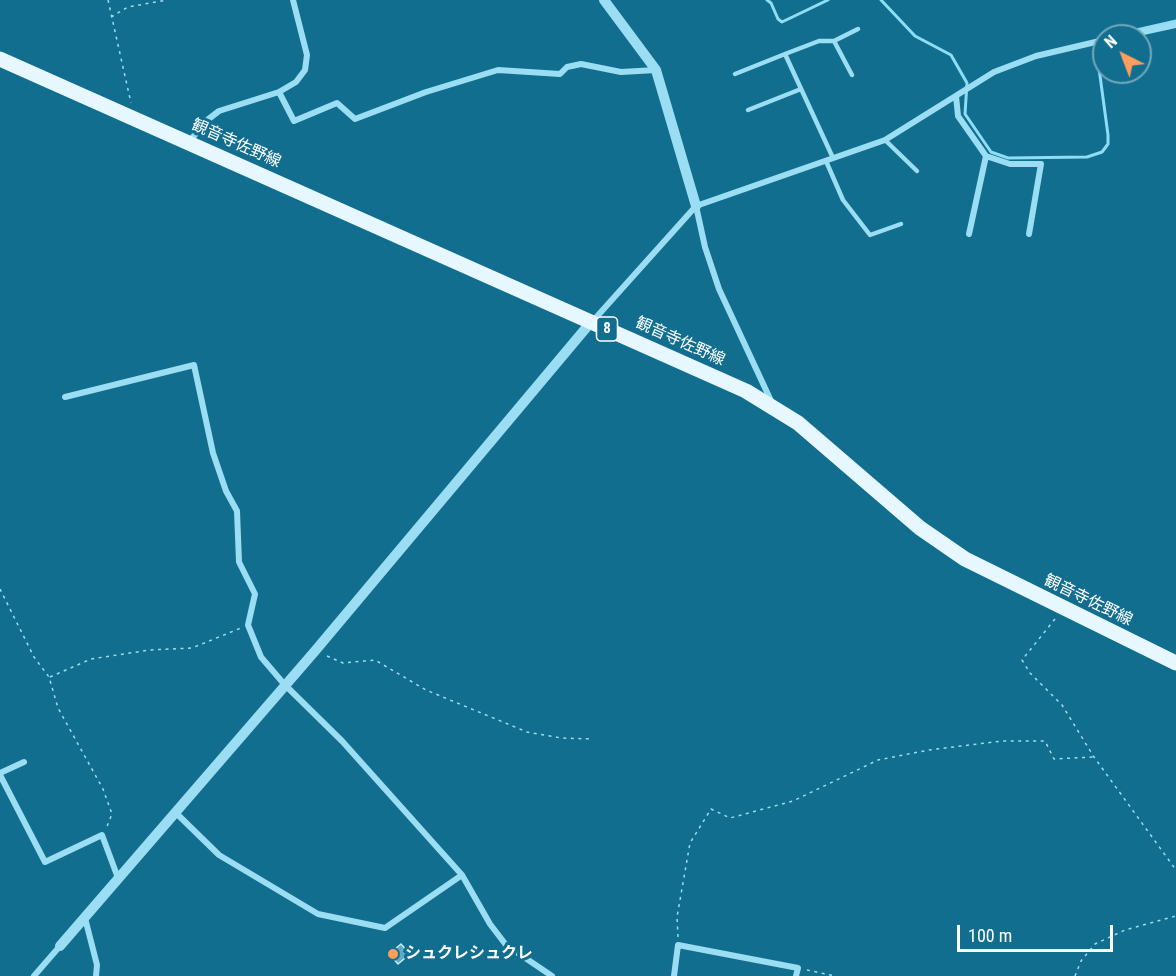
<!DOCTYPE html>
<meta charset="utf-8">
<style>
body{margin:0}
#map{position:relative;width:1176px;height:976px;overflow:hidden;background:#126e8e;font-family:"Roboto Condensed",sans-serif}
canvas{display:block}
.north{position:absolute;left:1092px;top:24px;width:60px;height:60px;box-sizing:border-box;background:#126e8e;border:2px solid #71a8bb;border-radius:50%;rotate:318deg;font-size:16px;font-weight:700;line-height:24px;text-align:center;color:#fff}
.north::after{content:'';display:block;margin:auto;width:21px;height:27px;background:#ff9e5c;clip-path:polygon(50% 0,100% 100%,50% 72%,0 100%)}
.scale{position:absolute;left:957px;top:925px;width:156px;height:27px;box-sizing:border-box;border:3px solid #fff;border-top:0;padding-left:8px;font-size:18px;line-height:21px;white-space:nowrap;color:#fff;-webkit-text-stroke:4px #126e8e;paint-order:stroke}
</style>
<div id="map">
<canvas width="1176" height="976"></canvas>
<div class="north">N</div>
<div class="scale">100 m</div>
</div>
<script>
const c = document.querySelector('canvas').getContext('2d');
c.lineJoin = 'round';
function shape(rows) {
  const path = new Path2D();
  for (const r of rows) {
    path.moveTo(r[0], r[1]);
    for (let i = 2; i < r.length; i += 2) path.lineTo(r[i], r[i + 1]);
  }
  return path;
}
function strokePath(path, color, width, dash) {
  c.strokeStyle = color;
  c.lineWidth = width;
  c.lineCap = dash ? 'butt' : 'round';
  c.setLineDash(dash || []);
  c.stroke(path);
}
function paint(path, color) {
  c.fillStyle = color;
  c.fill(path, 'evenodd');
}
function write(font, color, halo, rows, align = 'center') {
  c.font = font + ' "Roboto Condensed","Noto Sans JP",sans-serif';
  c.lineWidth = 6;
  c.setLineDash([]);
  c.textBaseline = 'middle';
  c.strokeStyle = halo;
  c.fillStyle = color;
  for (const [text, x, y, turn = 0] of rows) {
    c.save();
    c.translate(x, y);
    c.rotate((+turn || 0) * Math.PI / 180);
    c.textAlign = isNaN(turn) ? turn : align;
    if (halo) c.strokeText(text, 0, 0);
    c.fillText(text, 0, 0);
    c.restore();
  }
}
const stream = shape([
 [767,0,771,3,778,19,782,22,828,0],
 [881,0,915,36,951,55,967,83,965,114,991,152,1008,158,1087,157,1102,152,1108,144,1108,135,1096,46],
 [1110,36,1176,21]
]);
const building = shape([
 [401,944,410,954,398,964,389,954,401,944]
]);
const path = shape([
 [108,0,131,103],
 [111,17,128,7,167,0],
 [0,589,34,657,49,677,58,708,103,789,112,814,106,829],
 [1055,619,1022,660,1030,673,1062,705,1094,757,1176,870],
 [327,656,343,663,375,660,426,690,527,732,561,738,593,739],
 [50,677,91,659,150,650,192,648,241,628],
 [678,937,677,917,690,843,711,809,730,818,793,801,878,760,929,750,1002,741,1045,741,1054,759,1094,757],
 [807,970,835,976],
 [1075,976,1081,961,1095,944,1125,930,1176,916]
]);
const service = shape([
 [834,41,852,75],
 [735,74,785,54],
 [748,110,801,89],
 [885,140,917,171],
 [833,158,785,54,819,41,834,41,858,29],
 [826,161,843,200,870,235,901,224]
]);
const minor = shape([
 [1125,36,1176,25],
 [279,92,294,121,337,103,355,119,426,92,498,70,560,74,567,67,581,64,621,72,656,70],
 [956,96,958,116,986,156,1010,164,1041,164,1029,234],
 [189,142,206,121,219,111,279,92,296,82,305,70,307,55,293,0],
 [696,206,705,247,719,289,772,403],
 [969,234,986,156],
 [592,322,696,206,885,140,994,72,1036,56,1104,40],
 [65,397,194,365,213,453,226,491,237,511,239,562,255,594,248,625,261,657,284,684,342,741,462,875,490,924,506,945,552,976],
 [0,773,24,762],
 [0,775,45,862,102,835,118,878],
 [175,812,219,855,318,914,385,928,462,875],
 [85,918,97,965,96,976],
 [34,976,60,946],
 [674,976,678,945,798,968,796,976]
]);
const tertiary = shape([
 [604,0,656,70,696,206],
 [60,946,315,651,591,322]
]);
const primary = shape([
 [0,59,746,391,798,423,920,528,965,559,1176,663]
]);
const markers = [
 [393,954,6,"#ff9e5c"]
];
const shields = [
 [607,329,21]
];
const shieldNames = [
 ["8",607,329]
];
const streetNames = [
 ["観音寺佐野線",236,144,24],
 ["観音寺佐野線",680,342,24],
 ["観音寺佐野線",1088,601,26]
];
const poiNames = [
 ["シュクレシュクレ",405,954]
];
strokePath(stream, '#8dddf5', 3);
paint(building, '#5eabc5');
strokePath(building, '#c2effd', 1.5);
strokePath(path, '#9bddf2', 1.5, [3, 4.5]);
strokePath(service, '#9bddf2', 4.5);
strokePath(minor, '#9bddf2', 6);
strokePath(tertiary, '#9bddf2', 10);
strokePath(primary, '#e6f7ff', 15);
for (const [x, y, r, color] of markers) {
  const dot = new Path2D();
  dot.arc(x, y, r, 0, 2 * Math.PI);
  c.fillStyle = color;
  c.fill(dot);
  strokePath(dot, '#126e8e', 2);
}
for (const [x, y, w] of shields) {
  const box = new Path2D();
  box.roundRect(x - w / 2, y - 12, w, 24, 4.5);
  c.fillStyle = '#126e8e';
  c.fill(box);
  strokePath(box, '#fff', 1.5);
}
write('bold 15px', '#fff', null, shieldNames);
write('16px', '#fff', '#126e8e', streetNames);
write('bold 16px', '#fff', '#126e8e', poiNames, 'left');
</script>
